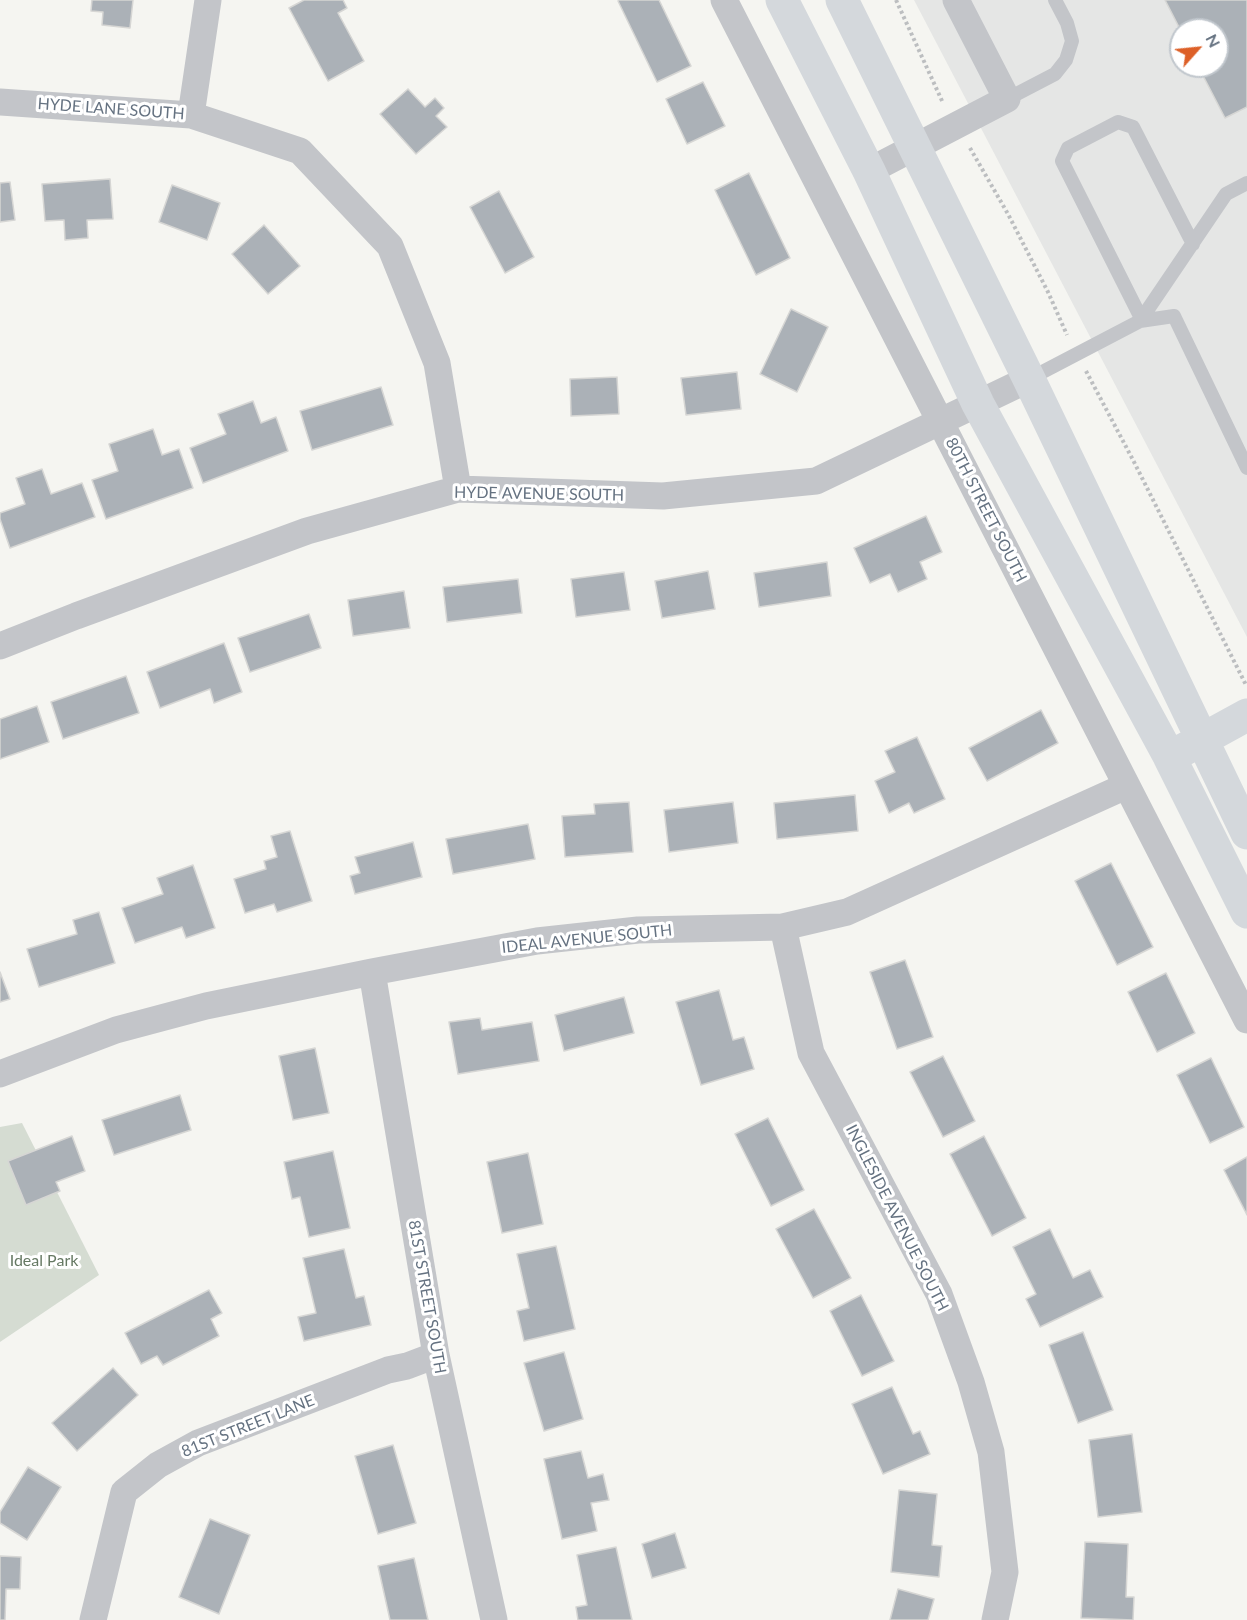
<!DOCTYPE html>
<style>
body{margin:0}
#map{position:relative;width:1247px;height:1620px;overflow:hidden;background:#f5f5f1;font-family:Lato,sans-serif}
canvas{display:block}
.north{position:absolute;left:1169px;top:18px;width:60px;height:60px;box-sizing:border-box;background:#fff;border:2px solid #c1c7cd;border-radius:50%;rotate:63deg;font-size:16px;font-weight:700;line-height:24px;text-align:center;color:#657281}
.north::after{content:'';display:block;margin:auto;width:21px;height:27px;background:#dd6028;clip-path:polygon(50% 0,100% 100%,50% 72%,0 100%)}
</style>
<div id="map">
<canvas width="1247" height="1620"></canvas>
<div class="north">N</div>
</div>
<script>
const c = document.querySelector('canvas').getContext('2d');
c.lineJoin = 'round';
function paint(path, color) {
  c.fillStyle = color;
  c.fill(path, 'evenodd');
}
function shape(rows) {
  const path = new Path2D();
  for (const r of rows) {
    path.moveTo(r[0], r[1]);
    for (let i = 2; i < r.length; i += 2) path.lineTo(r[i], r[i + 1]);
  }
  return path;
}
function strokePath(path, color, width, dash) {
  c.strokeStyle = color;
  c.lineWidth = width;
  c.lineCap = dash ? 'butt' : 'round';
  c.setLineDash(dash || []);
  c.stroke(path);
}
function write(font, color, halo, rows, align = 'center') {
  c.font = font + ' Lato,sans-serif';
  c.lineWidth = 6;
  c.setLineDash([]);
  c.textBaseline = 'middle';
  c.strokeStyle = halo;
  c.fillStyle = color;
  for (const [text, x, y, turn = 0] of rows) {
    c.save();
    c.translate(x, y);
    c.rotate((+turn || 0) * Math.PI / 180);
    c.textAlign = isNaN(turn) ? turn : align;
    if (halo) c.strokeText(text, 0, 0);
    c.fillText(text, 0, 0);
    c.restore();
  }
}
const built = shape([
 [914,0,1247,0,1247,637],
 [1181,30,1217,30,1217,66,1181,66]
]);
const green = shape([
 [22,1123,99,1275,0,1342,0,1127]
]);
const building = shape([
 [92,0,133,0,130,28,102,25,103,12,91,11,92,0],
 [304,0,343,0,347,8,338,13,364,61,328,81,289,8,304,0],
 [619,0,659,0,691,66,657,82,618,1,619,0],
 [1165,0,1247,0,1247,107,1225,118,1198,66,1217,66,1217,30,1181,31,1165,0],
 [703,82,725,126,687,144,666,99,703,82],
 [408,89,425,107,435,98,444,108,436,116,447,127,416,154,380,114,408,89],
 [749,173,790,258,756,275,715,190,749,173],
 [110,179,113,219,87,220,88,238,65,240,64,220,45,221,42,184,110,179],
 [10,182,15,220,0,222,0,183,10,182],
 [172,185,220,203,207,240,159,222,172,185],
 [499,191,534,257,505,273,470,207,499,191],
 [264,225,300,266,268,294,232,254,264,225],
 [791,309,828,327,797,392,760,374,791,309],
 [737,372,741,409,686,415,681,378,737,372],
 [617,377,619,414,571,416,570,379,617,377],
 [381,387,393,425,312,450,300,411,381,387],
 [253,401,261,423,276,417,288,451,203,483,190,448,226,434,218,414,253,401],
 [153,429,162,455,179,449,193,488,106,519,92,480,118,471,109,444,153,429],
 [42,469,51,494,82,483,95,517,10,548,0,519,0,513,25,504,16,478,42,469],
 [926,516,942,552,920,562,927,579,898,592,890,574,870,583,854,548,926,516],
 [827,562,831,596,759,607,754,573,827,562],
 [708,571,715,609,662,618,655,581,708,571],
 [624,572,630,610,576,617,571,579,624,572],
 [518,579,522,613,447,622,443,587,518,579],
 [404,591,410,628,353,636,348,600,404,591],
 [309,614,321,648,250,672,238,638,309,614],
 [224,643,242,692,214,703,210,689,160,708,147,672,224,643],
 [126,676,139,713,63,739,51,702,126,676],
 [37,706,49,742,0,759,0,719,37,706],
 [1041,710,1058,743,987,781,969,748,1041,710],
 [917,737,945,799,914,813,909,803,889,813,875,781,895,772,885,751,917,737],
 [855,795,858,831,777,839,774,803,855,795],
 [629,802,633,852,565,857,562,816,595,814,594,804,629,802],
 [733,802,738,843,669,852,664,810,733,802],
 [528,824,535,859,453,874,446,839,528,824],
 [290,831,312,901,277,912,274,904,245,913,234,879,266,869,264,861,277,857,271,836,290,831],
 [413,842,422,877,355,894,350,876,360,873,355,857,413,842],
 [1111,863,1153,947,1117,965,1075,881,1111,863],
 [193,865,215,928,186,938,182,927,135,943,122,908,163,894,157,878,193,865],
 [99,912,115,963,39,987,27,949,77,934,73,920,99,912],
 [905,960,933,1037,897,1049,870,972,905,960],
 [0,972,10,999,0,1002,0,972],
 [1166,973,1195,1033,1157,1052,1128,992,1166,973],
 [719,990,733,1040,744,1037,754,1069,701,1085,676,1002,719,990],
 [624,997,634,1033,564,1051,555,1015,624,997],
 [480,1018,482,1030,532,1022,539,1061,458,1074,449,1022,480,1018],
 [315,1048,329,1113,293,1120,279,1056,315,1048],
 [943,1056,975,1121,943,1137,910,1072,943,1056],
 [1211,1058,1244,1127,1210,1143,1177,1075,1211,1058],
 [180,1095,191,1130,114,1155,102,1120,180,1095],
 [768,1118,804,1190,771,1206,735,1134,768,1118],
 [72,1136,85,1171,56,1182,60,1191,26,1205,8,1161,72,1136],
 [984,1136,1026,1218,992,1236,950,1154,984,1136],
 [333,1151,350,1228,309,1237,300,1197,292,1199,284,1162,333,1151],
 [528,1153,543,1224,502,1233,487,1162,528,1153],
 [1247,1157,1247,1215,1224,1170,1247,1157],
 [814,1209,851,1278,813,1298,776,1229,814,1209],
 [1050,1229,1073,1278,1090,1270,1103,1297,1040,1327,1026,1299,1036,1294,1013,1247,1050,1229],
 [556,1246,575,1329,524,1341,517,1311,529,1308,517,1254,556,1246],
 [344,1249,356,1298,364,1296,371,1325,304,1341,298,1317,316,1313,303,1258,344,1249],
 [209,1290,222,1313,211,1319,219,1336,163,1365,157,1356,141,1364,125,1333,209,1290],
 [861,1295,894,1361,862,1376,830,1311,861,1295],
 [1083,1332,1113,1410,1078,1423,1049,1345,1083,1332],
 [564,1352,583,1419,544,1431,524,1363,564,1352],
 [113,1368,138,1395,77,1451,52,1423,113,1368],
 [892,1387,913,1434,920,1431,930,1454,883,1474,852,1404,892,1387],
 [1132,1434,1142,1512,1098,1517,1089,1440,1132,1434],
 [393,1445,416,1523,378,1534,355,1456,393,1445],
 [581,1451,588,1478,603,1474,609,1500,591,1503,597,1531,562,1539,544,1459,581,1451],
 [28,1467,61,1487,27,1540,0,1523,0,1512,28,1467],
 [899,1490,937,1494,932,1545,942,1546,939,1577,891,1572,899,1490],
 [210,1519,250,1535,219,1614,179,1597,210,1519],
 [675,1533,686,1568,652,1578,642,1544,675,1533],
 [1085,1542,1128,1544,1126,1597,1134,1597,1133,1620,1081,1618,1085,1542],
 [616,1547,632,1620,578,1620,576,1607,587,1605,577,1555,616,1547],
 [0,1556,21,1557,20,1589,6,1589,5,1620,0,1620,0,1556],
 [414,1558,428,1620,390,1620,378,1566,414,1558],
 [898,1589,934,1599,928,1620,890,1620,898,1589]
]);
const path = shape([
 [896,0,943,103],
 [970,148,1008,214,1048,292,1067,335],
 [1086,371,1133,460,1246,685]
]);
const lane = shape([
 [1007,99,1055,74,1066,60,1072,41,1067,23,1055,0],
 [1142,320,1062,161,1068,148,1118,122,1133,127,1193,244],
 [1140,321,1226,194,1247,183],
 [1029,379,1140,321,1174,316,1247,468]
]);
const street = shape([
 [724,0,1247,1020],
 [0,102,191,115,300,151,390,246,437,363,458,489],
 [191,115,208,0],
 [869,171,1007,99,956,0],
 [0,646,76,616,307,531,458,489,663,496,816,481,1029,379],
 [783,927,811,1053,939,1294,971,1382,991,1452,1005,1572,995,1620],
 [372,972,436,1355,494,1620],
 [0,1074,116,1030,206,1006,372,972,537,941,638,930,783,927,847,912,1126,786],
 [93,1620,124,1492,158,1465,198,1443,388,1370,407,1366,436,1355]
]);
const secondary = shape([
 [782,0,869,171,978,404,1169,756,1247,912],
 [842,0,1029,379,1247,833],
 [1183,750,1247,715]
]);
const streetNames = [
 ["HYDE LANE SOUTH",111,109,4],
 ["HYDE AVENUE SOUTH",539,494,1],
 ["80TH STREET SOUTH",986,510,63],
 ["IDEAL AVENUE SOUTH",587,939,-6],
 ["INGLESIDE AVENUE SOUTH",897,1218,63],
 ["81ST STREET SOUTH",427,1297,80],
 ["81ST STREET LANE",248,1426,-22]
];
const parkNames = [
 ["Ideal Park",44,1261]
];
paint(built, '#e5e6e5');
paint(green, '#d5dcd2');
paint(building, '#abb1b7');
strokePath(building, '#d6d6d4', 1.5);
strokePath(path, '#bcbec0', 4, [3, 3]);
strokePath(lane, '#c3c5c9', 14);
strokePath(street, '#c3c5c9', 27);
strokePath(secondary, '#d4d8dc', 33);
write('16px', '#657281', '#fff', streetNames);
write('16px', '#667963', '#fff', parkNames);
</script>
